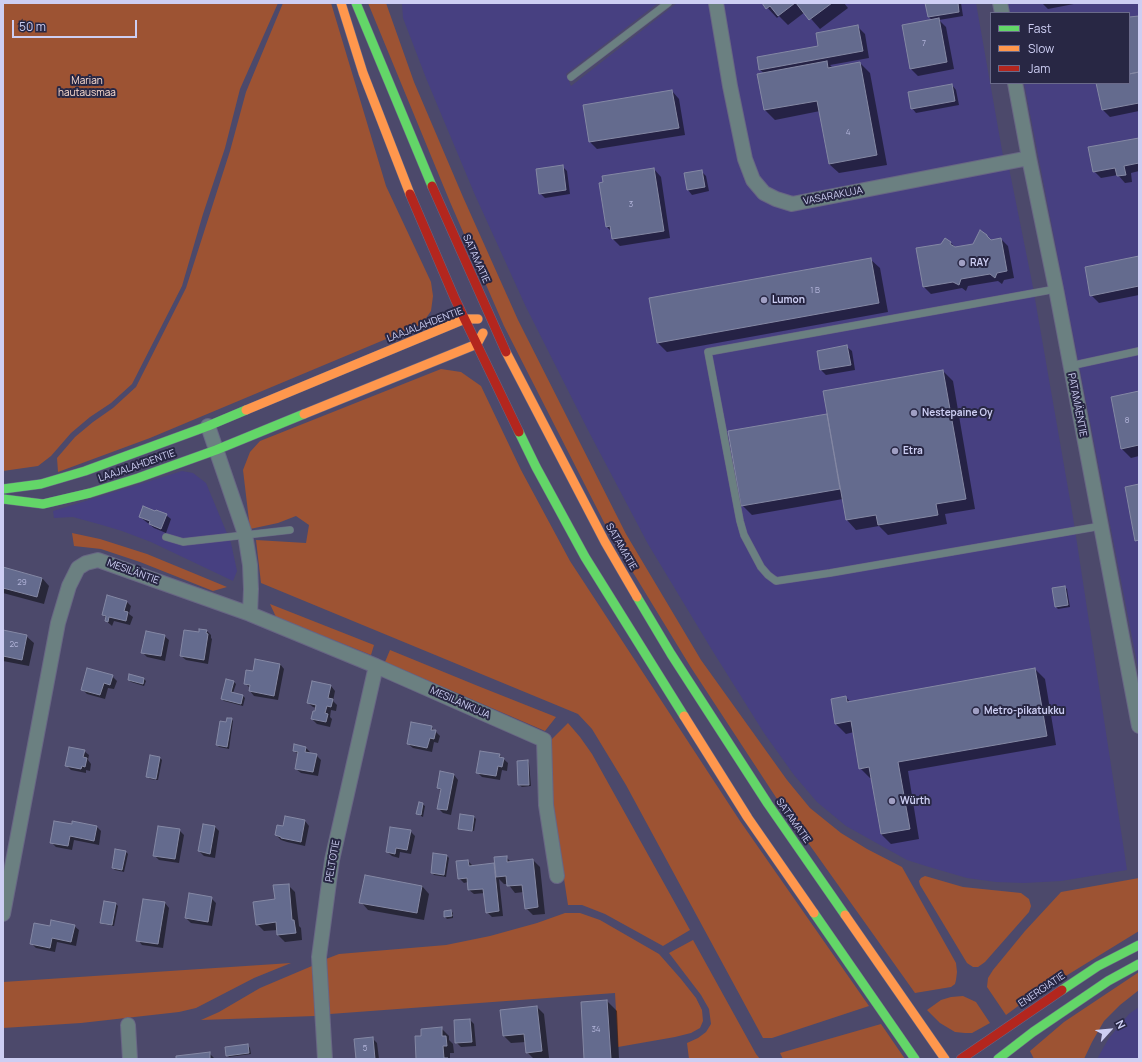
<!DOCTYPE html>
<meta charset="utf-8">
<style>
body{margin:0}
#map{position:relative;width:1142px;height:1062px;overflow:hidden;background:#4c496b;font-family:Manrope,sans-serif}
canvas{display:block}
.frame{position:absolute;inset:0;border:4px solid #cdcef3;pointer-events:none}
.legend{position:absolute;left:990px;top:12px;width:140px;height:72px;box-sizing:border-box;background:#282744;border:1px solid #6a6a8a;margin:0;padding:5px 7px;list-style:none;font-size:12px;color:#cdcef3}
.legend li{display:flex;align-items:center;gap:8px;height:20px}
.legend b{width:20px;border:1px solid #6a6a8a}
.north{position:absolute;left:1090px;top:1010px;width:40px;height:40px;-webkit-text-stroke:3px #282744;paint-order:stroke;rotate:63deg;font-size:11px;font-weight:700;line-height:16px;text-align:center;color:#cdcef3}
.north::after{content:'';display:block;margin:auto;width:14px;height:18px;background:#cdcef3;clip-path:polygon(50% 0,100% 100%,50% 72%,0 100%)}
.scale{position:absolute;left:12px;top:20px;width:125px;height:18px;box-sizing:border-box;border:2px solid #cdcef3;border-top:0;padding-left:5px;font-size:12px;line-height:14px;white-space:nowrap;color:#cdcef3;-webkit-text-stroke:3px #282744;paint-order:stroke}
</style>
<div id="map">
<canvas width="1142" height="1062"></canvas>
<div class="frame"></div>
<ul class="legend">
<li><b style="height:5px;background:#63d668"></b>Fast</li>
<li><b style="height:5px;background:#ff974d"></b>Slow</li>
<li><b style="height:5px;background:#b3261e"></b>Jam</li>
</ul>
<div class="north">N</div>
<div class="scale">50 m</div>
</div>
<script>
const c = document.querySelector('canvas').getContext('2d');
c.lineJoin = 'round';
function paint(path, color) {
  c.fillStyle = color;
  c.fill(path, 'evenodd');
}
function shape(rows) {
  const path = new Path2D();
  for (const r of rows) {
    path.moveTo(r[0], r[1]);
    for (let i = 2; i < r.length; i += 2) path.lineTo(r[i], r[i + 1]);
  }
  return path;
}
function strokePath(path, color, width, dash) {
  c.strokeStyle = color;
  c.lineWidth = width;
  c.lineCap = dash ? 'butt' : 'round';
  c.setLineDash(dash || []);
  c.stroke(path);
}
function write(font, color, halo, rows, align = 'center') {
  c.font = font + ' Manrope,sans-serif';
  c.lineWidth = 4;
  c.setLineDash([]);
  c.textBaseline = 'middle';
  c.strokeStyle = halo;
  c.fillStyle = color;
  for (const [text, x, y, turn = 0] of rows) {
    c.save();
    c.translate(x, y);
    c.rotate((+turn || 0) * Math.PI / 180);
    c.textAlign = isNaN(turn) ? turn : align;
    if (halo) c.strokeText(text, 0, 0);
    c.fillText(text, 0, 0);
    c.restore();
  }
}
const built = shape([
 [402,3,658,3,566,74,571,86,677,3,710,3,740,163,748,185,760,199,773,206,794,211,1009,168,1032,282,1073,517,1127,870,1061,881,1024,883,996,882,967,878,929,867,907,860,846,826,817,802,794,775,764,733,712,650,648,544,589,432,526,307,475,195,426,78,403,18],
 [722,3,976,3,1003,156,794,198,777,193,766,187,757,175,752,159,736,85],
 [1008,3,1139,3,1139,673,1024,83,1129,83,1129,13,1010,13],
 [182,471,193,473,206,483,231,543,237,571,233,581,151,542,122,531,102,525,73,517,54,518,53,511],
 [1139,1007,1139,1059,1097,1059,1109,1038,1129,1014]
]);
const green = shape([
 [3,3,278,3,240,89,225,148,203,214,182,286,132,384,111,403,90,417,71,433,51,456,38,466,3,471],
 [283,3,331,3,386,186,431,282,433,296,431,311,422,324,150,438,58,472,57,458,75,437,93,422,113,408,136,387,186,288,230,151,246,92],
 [368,3,386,3,414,82,463,197,518,320,626,534,701,660,787,780,810,808,841,833,867,849,902,867,956,963,957,972,956,980,955,984,951,987,915,993,779,802,690,666,612,538,504,326,450,202],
 [441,369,461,372,481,386,521,470,570,561,740,821,869,1006,772,1038,763,1038,626,785,592,729,578,714,261,583,256,540,306,543,309,525,296,516,278,523,250,529,243,470,250,452,260,441],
 [72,533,100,539,147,554,227,587,213,591,140,562,101,549,74,546],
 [270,604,374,645,371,655,276,617],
 [390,650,478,686,556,717,545,731,385,662],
 [568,723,580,737,592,754,690,930,663,946,605,914,582,905,568,905,552,800,550,741],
 [925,876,963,887,1021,893,1029,899,1031,906,1029,912,985,962,978,967,973,967,967,963,920,885,919,881,921,878],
 [1139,878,1139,931,1025,1001,1006,1015,987,987,988,978,993,970,1025,931,1061,892],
 [565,913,580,913,600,920,659,954,681,979,696,998,702,1010,703,1021,700,1028,691,1033,675,1037,618,1047,615,993,330,1014,326,959,339,954,446,945,490,936,537,923],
 [693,940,756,1054,760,1059,689,1059,687,1043,698,1038,706,1032,711,1024,709,1009,701,995,669,953],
 [291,963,254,978,196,1008,179,1012,81,1023,3,1028,3,982],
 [312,966,315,1016,201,1020,219,1012,260,988],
 [1139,972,1139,990,1120,1005,1104,1021,1092,1042,1084,1059,1034,1059,1030,1051,1064,1022],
 [963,996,976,1002,990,1023,972,1033,965,1033,955,1032,940,1023,927,1010,941,1000,951,997],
 [881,1024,905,1059,783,1059,780,1053]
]);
const shadow = shape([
 [763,3,844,3,848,8,820,29,805,12,788,25,779,16,777,18],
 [926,3,961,3,963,16,939,20,946,27,954,69,918,76,911,69,932,20,929,17],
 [1042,3,1079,3,1048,9],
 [1139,17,1139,111,1110,117,1103,110,1097,83,1129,83,1129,18],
 [858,27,865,34,869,58,830,65,833,68,860,63,870,73,887,165,839,173,829,164,820,111,775,120,765,110,764,73,760,70,758,58,819,46],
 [952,85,956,90,959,105,916,113,912,108],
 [672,91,679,99,685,135,597,149,590,142,584,106],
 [1139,139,1139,171,1131,173,1132,182,1125,183,1118,175,1101,178,1094,171],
 [562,166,567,171,570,194,545,198,540,193],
 [654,169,661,177,670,238,620,246,613,239,612,232,607,227],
 [701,171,706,176,709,191,692,195,688,190],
 [1001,239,1008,246,1014,278,1004,280,1002,284,998,281,968,286,966,291,962,288,931,294,924,287,950,242,956,248],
 [1139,257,1139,295,1099,303,1091,295],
 [870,259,880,268,888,312,667,352,658,343],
 [847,347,852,351,855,370,826,375,821,370,818,352],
 [943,371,953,381,975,509,945,514,947,524,888,535,879,526,856,530,847,520,843,499,752,515,742,505,729,432,828,414],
 [1139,392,1139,456,1131,458,1121,448],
 [166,515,171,519,166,533,154,528,140,517],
 [3,568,42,578,49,586,44,604,3,593],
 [1065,587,1067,589,1070,607,1058,609,1056,607,1053,589],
 [126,601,131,606,129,614,133,617,130,625,114,621,112,626,111,625,106,621,106,618,103,615],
 [3,631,26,636,34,643,29,666,3,661],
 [207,631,211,635,211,638,212,639,208,664,186,660,181,656,199,633],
 [164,636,169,640,165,661,147,657,142,652],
 [280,664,284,669,278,700,254,696,250,691,250,688,245,683,253,672],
 [1035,669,1045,679,1056,745,908,771,919,839,891,844,881,834,872,778,870,778,860,768,854,732,846,734,836,724,846,697,851,703],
 [112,676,117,681,114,689,108,688,105,699,87,694,82,689],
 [144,679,146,681,144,686,131,682,129,680],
 [234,682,236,684,233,693,243,696,245,698,243,706,224,701,222,699],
 [331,686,335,691,333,701,337,705,336,711,331,710,330,717,332,719,330,727,317,724,312,719,317,708,313,707,308,703],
 [231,719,233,721,229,749,219,747,217,745,227,723],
 [431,727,440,736,438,743,434,742,432,752,413,748,408,744],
 [306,748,310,752,310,754,316,755,321,760,318,776,301,773,296,769,299,755,294,751],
 [84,751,89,755,88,760,91,764,90,771,86,770,86,773,71,770,66,765],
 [499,755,508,763,507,771,502,770,500,780,482,777,477,772],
 [160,758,162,760,158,780,150,779,148,777],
 [527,761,529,763,531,786,522,787,519,785],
 [454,775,458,780,451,815,443,813,438,808,441,791,438,788],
 [420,803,425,806,423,817,417,814],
 [474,817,476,819,474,831,459,829],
 [305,821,309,826,305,846,287,842,281,840,276,835,284,828],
 [97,827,101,831,99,845,74,840,72,850,56,847,51,842],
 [215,827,219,831,215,858,204,856,199,851],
 [179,830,184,835,179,863,159,860,154,855],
 [410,831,415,836,411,854,400,852,399,858,392,856,387,852],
 [126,852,128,854,124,872,115,870,113,868],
 [447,856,449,858,446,877,434,875,432,873],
 [506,857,511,862,533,860,540,867,545,914,533,915,526,908,524,892,515,893,508,884,504,884,499,879,503,916,492,917,487,912,485,893,474,894,469,890,468,882,464,883,459,878,468,861,473,866,493,864,496,867],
 [288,885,295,892,299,926,301,928,302,940,285,942,278,935,278,930,264,931,257,924],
 [422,886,429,894,424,920,368,910,361,902],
 [211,898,216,903,212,926,191,923,186,918],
 [165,903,169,908,163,948,142,945,138,940],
 [116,904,118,906,114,926,103,924,101,922],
 [451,911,453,913,453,918,447,919,445,917],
 [74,926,79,930,76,946,57,942,55,952,36,948,31,943,51,927],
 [607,1001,617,1011,619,1059,585,1059],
 [537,1007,544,1014,549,1058,534,1059,527,1052,526,1042,511,1043,504,1036,501,1011],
 [470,1020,474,1024,476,1046,461,1047,456,1042],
 [441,1028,449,1036,449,1040,453,1044,454,1053,450,1053,450,1059,417,1059,422,1037],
 [372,1038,377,1043,379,1059,357,1059],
 [248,1045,250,1048,251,1054,229,1057,227,1055],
 [209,1053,215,1059,177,1059]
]);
const building = shape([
 [762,3,795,3,778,16,770,6,766,9,762,3],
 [796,3,832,3,809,20,796,3],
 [925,3,958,3,959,12,928,17,925,3],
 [1139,16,1139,72,1129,74,1129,17,1139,16],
 [939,18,947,62,910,69,902,25,939,18],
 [858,25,863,51,759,70,757,57,818,46,816,33,858,25],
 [827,61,828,68,860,62,877,155,829,164,817,101,764,110,757,74,827,61],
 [1139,72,1139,103,1102,110,1096,83,1129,83,1129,74,1139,72],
 [952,84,955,101,911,109,908,92,952,84],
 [672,90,679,128,589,142,583,105,672,90],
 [1139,138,1139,163,1124,166,1126,175,1117,176,1115,168,1093,172,1088,147,1139,138],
 [563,165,566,190,539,194,536,169,563,165],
 [654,168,664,231,612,239,610,226,606,227,599,183,603,182,602,176,654,168],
 [702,170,705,187,687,190,684,173,702,170],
 [980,230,987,235,987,236,991,240,1001,238,1007,271,997,273,995,278,990,274,961,279,959,285,953,282,923,287,916,248,941,244,945,238,951,242,950,244,955,247,973,244,980,230],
 [1139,256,1139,286,1090,296,1085,267,1139,256],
 [871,258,879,303,657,343,649,298,871,258],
 [847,345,851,365,820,370,817,351,847,345],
 [943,370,966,499,936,504,938,515,878,525,876,515,846,520,823,391,943,370],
 [1139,391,1139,445,1121,449,1111,397,1139,391],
 [827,414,840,489,741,506,728,431,827,414],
 [1139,484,1139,540,1135,541,1125,487,1139,484],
 [143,506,155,511,156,510,167,514,161,529,149,524,150,521,139,517,143,506],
 [3,567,42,578,37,597,3,588,3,567],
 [1065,586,1068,605,1055,607,1052,588,1065,586],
 [107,595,127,601,124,611,128,612,126,621,109,617,108,622,105,621,106,616,102,615,107,595],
 [199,629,207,630,206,633,208,634,204,660,180,656,184,630,199,632,199,629],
 [3,630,27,635,22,660,3,656,3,630],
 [146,631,165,635,161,656,141,653,146,631],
 [255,659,280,664,274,696,249,691,250,685,244,684,246,670,253,671,255,659],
 [87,668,113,675,110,685,104,683,100,695,81,690,87,668],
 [1035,668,1047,736,898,762,910,829,881,834,869,767,859,769,851,721,835,724,831,699,846,696,847,702,1035,668],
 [129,674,144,678,143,684,128,680,129,674],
 [226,679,234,681,231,692,243,695,241,704,221,699,226,679],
 [312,681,331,685,328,698,333,699,331,707,327,706,325,713,328,714,326,722,311,719,313,711,315,711,316,705,307,703,312,681],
 [227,718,232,718,227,747,216,745,220,721,226,722,227,718],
 [411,722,432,726,431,730,436,730,434,739,430,738,427,748,407,744,411,722],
 [294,744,306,747,305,752,317,754,313,772,295,769,298,752,293,751,294,744],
 [69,747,85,750,83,757,87,758,85,767,82,766,81,769,65,766,69,747],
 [480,751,500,754,499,757,504,758,502,767,498,766,496,776,476,773,480,751],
 [150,755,160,757,156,779,146,777,150,755],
 [528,760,529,785,518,785,517,761,528,760],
 [440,771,454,774,447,810,437,809,441,789,437,788,440,771],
 [419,802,423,803,421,815,416,814,419,802],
 [460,814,474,816,472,831,458,829,460,814],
 [285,816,305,820,301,842,281,838,281,837,275,835,277,825,283,826,285,816],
 [54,821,72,824,72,821,97,826,94,841,70,836,68,846,50,843,54,821],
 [203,824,215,826,210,854,198,851,203,824],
 [158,826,180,829,175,859,153,856,158,826],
 [390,827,411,830,407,850,396,848,395,854,386,852,390,827],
 [115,849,126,851,122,870,112,868,115,849],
 [433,853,447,855,444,875,431,873,433,853],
 [507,856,507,862,533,859,538,907,525,909,522,885,507,886,506,876,496,877,494,857,507,856],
 [468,860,469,866,494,863,499,911,486,913,483,889,468,890,467,878,458,879,456,861,468,860],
 [365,875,422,886,417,913,359,903,365,875],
 [289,884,292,920,294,920,296,933,277,935,276,922,256,925,253,902,275,899,273,885,289,884],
 [189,893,212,897,208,922,185,918,189,893],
 [143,899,165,902,158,944,136,941,143,899],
 [104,901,116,903,112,925,100,923,104,901],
 [451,910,452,916,444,917,444,911,451,910],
 [51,920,75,925,71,942,52,938,50,948,30,944,34,923,50,926,51,920],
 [607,1000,611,1059,584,1059,581,1002,607,1000],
 [537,1006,542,1051,526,1053,524,1034,503,1036,500,1010,537,1006],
 [470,1019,472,1042,455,1043,454,1020,470,1019],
 [442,1027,442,1036,446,1036,447,1046,443,1046,444,1058,448,1058,448,1059,416,1059,415,1036,421,1036,421,1029,442,1027],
 [373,1037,375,1059,356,1059,354,1039,373,1037],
 [248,1044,249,1053,226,1056,225,1047,248,1044],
 [210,1052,210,1059,176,1059,176,1056,210,1052]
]);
const lane = shape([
 [571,77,668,3],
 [1056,289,708,352,740,521,744,535,761,567,768,575,776,581,830,573,1101,526],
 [1070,366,1139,351],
 [166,537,183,542,290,530]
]);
const street = shape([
 [716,3,730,86,745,159,753,180,764,193,776,199,792,204,1029,158],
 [1000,3,1002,13],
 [1015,83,1029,158,1056,289,1139,726],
 [208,426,245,534,250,565,251,589,250,614],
 [3,914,58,623,69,586,78,568,86,563,98,560,250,614,376,666,544,740,546,805,557,876],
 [128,1025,130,1059],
 [325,1059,319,957,332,860,376,666]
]);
const fast = shape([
 [356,3,432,186],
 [519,432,536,467,585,557,684,716],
 [3,489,41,484,85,471,208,426,246,410],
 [3,499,43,504,90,493,138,478,216,450,304,414],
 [637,597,671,654,768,804,845,915],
 [814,913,915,1059],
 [1062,990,1098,966,1139,945],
 [998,1059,1033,1032,1108,981,1139,964]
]);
const slow = shape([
 [341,3,363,73,410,194],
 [506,352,605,542,637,597],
 [246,410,465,319,478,319],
 [304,414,477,344,483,333],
 [684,716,748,818,814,913],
 [845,915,945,1059]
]);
const jam = shape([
 [432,186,506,352],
 [410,194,455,299,519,432],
 [961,1059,1062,990]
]);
const markers = [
 [962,263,4,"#a09fc3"],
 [764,300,4,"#a09fc3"],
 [914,413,4,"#a09fc3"],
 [895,451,4,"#a09fc3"],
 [976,711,4,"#a09fc3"],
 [892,801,4,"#a09fc3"]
];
const numberNames = [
 ["7",924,44],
 ["4",848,133],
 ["3",631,205],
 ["1 B",815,291],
 ["8",1127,421],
 ["29",22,583],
 ["2c",14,645],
 ["34",596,1030],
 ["5",365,1049]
];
const parkNames = [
 ["Marian",87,81],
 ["hautausmaa",87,93]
];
const streetNames = [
 ["VASARAKUJA",833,196,-11],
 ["SATAMATIE",476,259,66],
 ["LAAJALAHDENTIE",425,325,-21],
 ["PATAMÄENTIE",1077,405,79],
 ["LAAJALAHDENTIE",137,466,-19],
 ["SATAMATIE",621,547,60],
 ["MESILÄNTIE",133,572,20],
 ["MESILÄNKUJA",460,703,24],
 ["SATAMATIE",793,821,55],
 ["PELTOTIE",333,861,-80],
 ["ENERGIATIE",1042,990,-34]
];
const poiNames = [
 ["RAY",970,263],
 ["Lumon",772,300],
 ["Nestepaine Oy",922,413],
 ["Etra",903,451],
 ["Metro-pikatukku",984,711],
 ["Würth",900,801]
];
paint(built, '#474081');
paint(green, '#9d5333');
paint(shadow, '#0007');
paint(building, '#646b8e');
strokePath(building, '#8488a4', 1);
strokePath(lane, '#686684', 8);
strokePath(street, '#686684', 16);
strokePath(fast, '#686684', 10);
strokePath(slow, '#686684', 10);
strokePath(jam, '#686684', 10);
strokePath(lane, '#6b8081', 7);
strokePath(street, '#6b8081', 14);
strokePath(fast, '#63d668', 9);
strokePath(slow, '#ff974d', 9);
strokePath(jam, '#b3261e', 9);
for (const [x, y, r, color] of markers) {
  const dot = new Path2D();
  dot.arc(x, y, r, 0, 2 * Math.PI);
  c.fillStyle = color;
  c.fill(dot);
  strokePath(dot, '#282744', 1.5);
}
write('8px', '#b3b5da', null, numberNames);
write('10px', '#fbddd0', '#282744', parkNames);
write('10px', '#cdcef3', '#282744', streetNames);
write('bold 10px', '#cdcef3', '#282744', poiNames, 'left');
</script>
